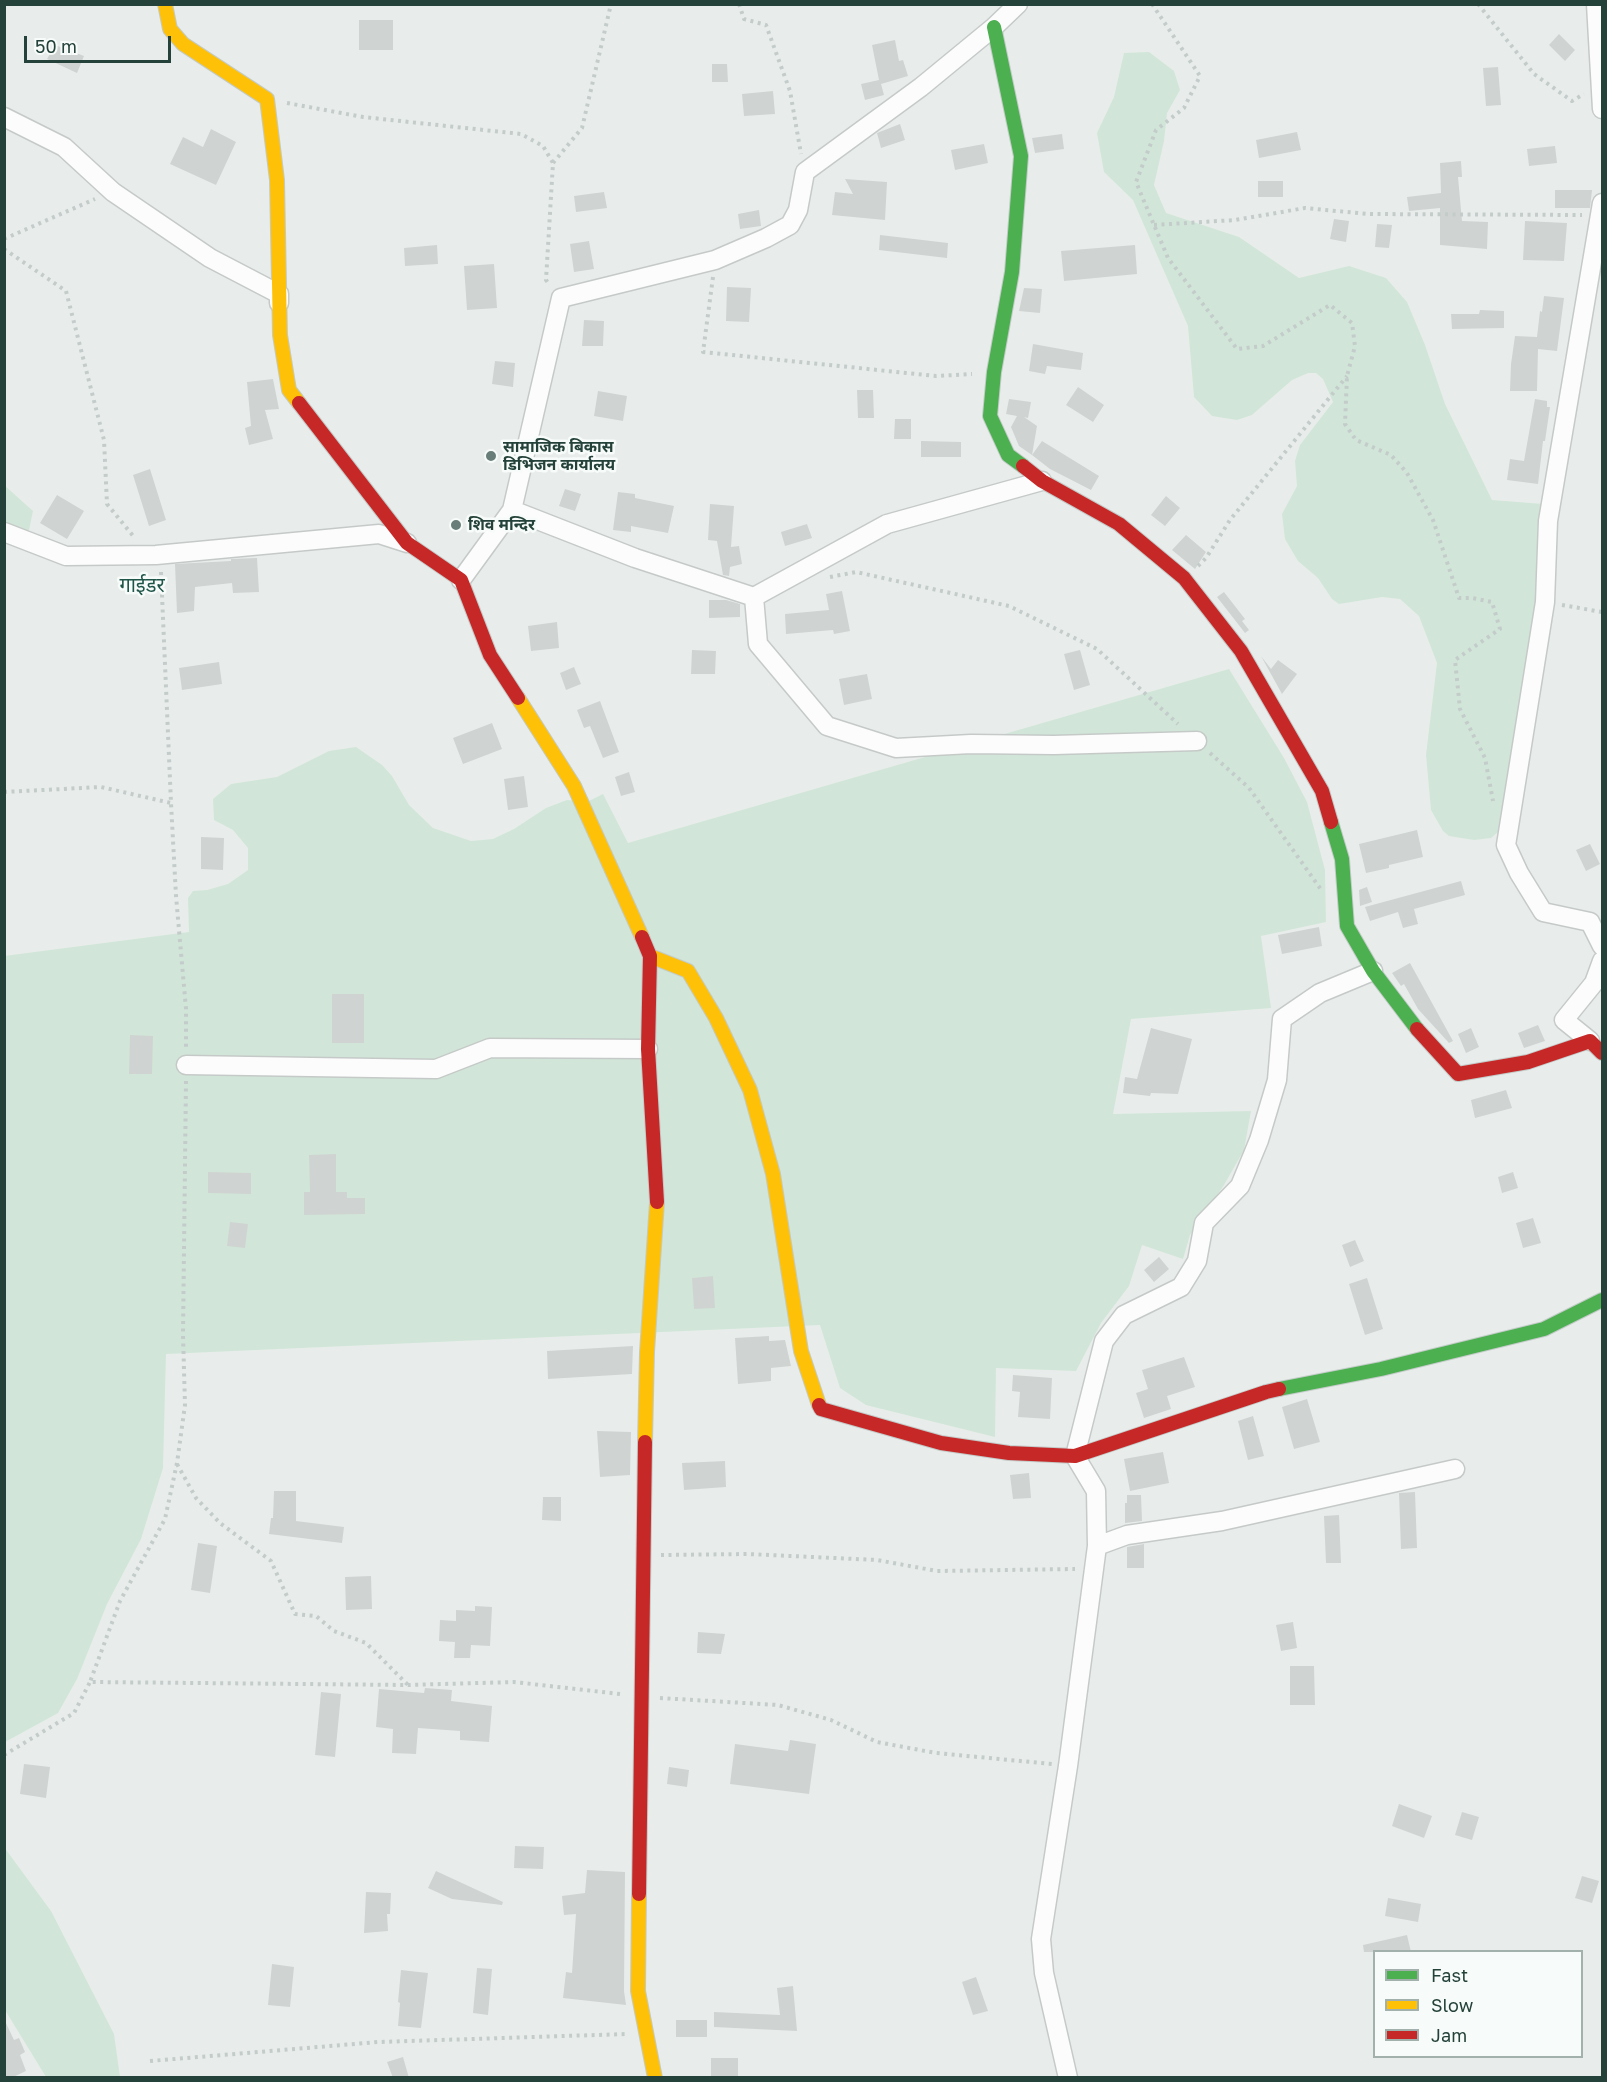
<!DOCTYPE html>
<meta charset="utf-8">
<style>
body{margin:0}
#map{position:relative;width:1607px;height:2082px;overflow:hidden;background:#e8edeb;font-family:"Golos Text",sans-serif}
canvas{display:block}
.frame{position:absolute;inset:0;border:6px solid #24423a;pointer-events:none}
.legend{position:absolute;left:1373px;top:1950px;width:210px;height:108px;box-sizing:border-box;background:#f7fbf9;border:2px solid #a3b1ad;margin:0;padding:8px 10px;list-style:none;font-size:18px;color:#24423a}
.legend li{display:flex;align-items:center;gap:12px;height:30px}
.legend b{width:30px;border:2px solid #a3b1ad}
.scale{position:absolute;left:24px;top:36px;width:147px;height:27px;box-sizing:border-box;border:3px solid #24423a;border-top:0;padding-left:8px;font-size:18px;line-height:21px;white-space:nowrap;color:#24423a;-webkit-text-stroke:4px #f7fbf9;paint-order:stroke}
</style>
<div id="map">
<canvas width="1607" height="2082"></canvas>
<div class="frame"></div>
<ul class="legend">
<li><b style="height:8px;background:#4caf50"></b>Fast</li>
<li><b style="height:8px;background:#ffc107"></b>Slow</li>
<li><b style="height:8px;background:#c62828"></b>Jam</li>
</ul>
<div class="scale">50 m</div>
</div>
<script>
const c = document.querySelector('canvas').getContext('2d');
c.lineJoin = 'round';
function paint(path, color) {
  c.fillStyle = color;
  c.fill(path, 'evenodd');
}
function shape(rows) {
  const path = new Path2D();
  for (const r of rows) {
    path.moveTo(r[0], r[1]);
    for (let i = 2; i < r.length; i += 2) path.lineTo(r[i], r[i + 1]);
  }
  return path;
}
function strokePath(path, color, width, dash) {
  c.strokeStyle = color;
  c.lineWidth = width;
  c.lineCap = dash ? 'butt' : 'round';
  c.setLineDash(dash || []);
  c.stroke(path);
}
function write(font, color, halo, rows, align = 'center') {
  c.font = font + ' "Golos Text","Noto Sans Devanagari",sans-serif';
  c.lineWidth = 5;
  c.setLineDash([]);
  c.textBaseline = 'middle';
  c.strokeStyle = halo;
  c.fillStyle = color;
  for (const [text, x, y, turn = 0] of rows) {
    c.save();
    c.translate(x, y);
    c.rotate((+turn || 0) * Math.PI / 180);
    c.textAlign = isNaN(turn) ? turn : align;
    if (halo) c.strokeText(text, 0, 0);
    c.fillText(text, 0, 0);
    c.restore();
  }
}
const green = shape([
 [1149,52,1174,71,1180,90,1167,113,1164,141,1154,185,1166,213,1239,237,1299,278,1349,266,1386,278,1407,302,1425,345,1445,404,1492,500,1556,505,1504,827,1491,838,1474,840,1449,836,1443,831,1431,810,1426,755,1437,663,1419,616,1400,599,1382,597,1339,604,1332,599,1318,578,1298,561,1285,539,1282,514,1297,486,1295,461,1300,445,1333,402,1323,379,1316,373,1308,373,1292,380,1252,415,1237,420,1212,416,1194,397,1188,326,1133,200,1104,172,1097,133,1114,97,1124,53],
 [4,485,33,511,28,535,5,527],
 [1229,669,1284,758,1307,802,1325,870,1326,922,1261,936,1271,1008,1131,1019,1113,1114,1251,1111,1244,1150,1224,1185,1190,1235,1183,1259,1142,1245,1129,1286,1101,1323,1076,1371,996,1368,995,1437,866,1405,840,1388,820,1325,166,1354,163,1468,141,1539,107,1604,77,1679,58,1713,5,1742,4,956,189,932,188,898,193,891,207,890,228,884,248,870,248,848,233,830,214,820,213,799,231,784,277,777,329,751,356,747,382,765,392,776,409,805,433,828,471,841,493,839,514,829,546,808,567,800,587,802,603,794,628,843],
 [4,1847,51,1911,114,2034,120,2077,46,2077,5,2010]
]);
const building = shape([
 [359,20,393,20,393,50,359,50],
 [1559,34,1575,50,1565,61,1549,45],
 [895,40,899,61,903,60,908,76,881,84,884,95,865,100,861,84,879,80,872,45],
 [55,45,84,56,77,73,47,59],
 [712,64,727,64,728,82,712,82],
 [1498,67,1501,105,1486,106,1483,68],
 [773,91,775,114,744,116,742,94],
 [900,124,905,140,881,148,877,133],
 [211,129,236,142,216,185,170,164,183,137,203,147],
 [1297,132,1301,150,1259,158,1256,140],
 [1062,134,1064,149,1035,153,1032,138],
 [984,144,988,163,955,170,951,150],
 [1555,146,1557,163,1529,166,1527,149],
 [1461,161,1462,177,1458,177,1462,221,1488,222,1487,249,1440,245,1440,208,1409,211,1407,197,1441,193,1440,163],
 [845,179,887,182,885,220,832,215,835,192,853,194],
 [1258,181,1283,181,1283,197,1258,197],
 [1555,190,1592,190,1590,208,1555,208],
 [604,192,607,208,576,212,574,196],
 [759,210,761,226,740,229,738,214],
 [1334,219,1349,221,1346,242,1330,239],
 [1525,221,1567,223,1564,261,1523,260],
 [1377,224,1392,225,1389,248,1375,247],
 [880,235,948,243,947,258,879,250],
 [589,241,594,269,574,272,570,244],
 [437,245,438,264,405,266,404,248],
 [1135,245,1137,274,1064,281,1061,251],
 [494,264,497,308,467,310,464,266],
 [727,287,751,288,749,322,726,321],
 [1024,288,1042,289,1040,313,1019,311],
 [1544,296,1564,298,1557,351,1538,349,1537,391,1510,391,1511,364,1515,336,1537,337,1540,311,1542,312],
 [1480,310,1504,311,1504,328,1452,329,1451,314,1479,314],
 [584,320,604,321,603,346,582,346],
 [1033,344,1083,353,1081,370,1047,366,1045,374,1029,371],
 [495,361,515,363,513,387,492,384],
 [273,379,279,409,265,410,273,439,249,445,245,428,251,426,247,382],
 [1078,387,1104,405,1093,422,1066,405],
 [857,390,873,390,874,418,858,418],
 [598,391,627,396,623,421,594,416],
 [1009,399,1031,402,1028,418,1024,417,1037,426,1032,455,1019,446,1011,427,1017,416,1006,414],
 [1535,399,1547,401,1547,407,1550,407,1545,441,1543,441,1538,484,1507,480,1510,459,1524,461],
 [895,419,911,419,911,439,894,439],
 [921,441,961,442,961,457,921,457],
 [1042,441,1099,476,1091,490,1050,469,1032,455],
 [150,469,166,520,149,526,133,475],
 [565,489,581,494,575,511,559,506],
 [618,492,635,494,635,498,674,506,668,533,631,526,631,532,613,530],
 [57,495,84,511,67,539,40,523],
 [1166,496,1180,508,1165,526,1151,515],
 [710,504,734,506,731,547,739,546,742,564,730,567,729,576,723,575,717,541,708,540],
 [807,524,812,538,785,546,781,532],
 [1186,535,1206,552,1195,569,1172,550],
 [257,558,259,592,233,593,232,583,195,587,194,611,177,613,175,564,231,561,231,559],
 [842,591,850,631,834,634,833,630,786,634,785,614,829,610,826,594],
 [1224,592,1245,619,1242,621,1249,630,1245,633,1217,597],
 [709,600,726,600,740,604,740,617,709,618],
 [557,622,559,648,531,651,528,626],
 [692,650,716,651,715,674,691,674],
 [1080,650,1090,685,1074,690,1064,654],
 [1261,656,1271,669,1278,660,1297,674,1282,694],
 [219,662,222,684,182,690,179,668],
 [574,667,581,684,566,690,560,673],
 [867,674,872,699,844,705,839,679],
 [600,701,619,752,603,758,590,726,584,728,577,710],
 [492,723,502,749,463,764,453,738],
 [629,772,635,792,621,796,615,777],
 [524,776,528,807,508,810,504,779],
 [1417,830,1423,857,1389,865,1389,868,1366,873,1359,844],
 [201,837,224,838,223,870,201,869],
 [1590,844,1600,864,1586,871,1576,850],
 [1461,881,1465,895,1414,909,1418,924,1403,928,1398,912,1370,921,1365,907],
 [1367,887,1372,902,1360,906,1359,890],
 [1319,927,1322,946,1282,954,1278,935],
 [1410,963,1453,1041,1449,1043,1418,1009,1404,984,1401,986,1392,973],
 [332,994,364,994,364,1043,332,1043],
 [1538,1025,1545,1041,1524,1048,1518,1033],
 [1151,1028,1192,1039,1178,1094,1151,1093,1150,1096,1123,1093,1125,1077,1137,1079],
 [1471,1028,1479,1047,1466,1053,1458,1034],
 [130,1035,153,1036,152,1074,129,1074],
 [1506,1090,1512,1108,1475,1118,1471,1100],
 [336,1154,336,1192,347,1192,347,1198,365,1198,365,1214,304,1215,304,1192,310,1192,309,1155],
 [208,1172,251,1173,251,1194,208,1193],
 [1513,1172,1518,1188,1502,1193,1498,1177],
 [1533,1218,1541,1243,1523,1248,1516,1223],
 [230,1222,248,1224,245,1248,227,1246],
 [1355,1240,1364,1261,1350,1267,1342,1245],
 [1159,1257,1169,1269,1154,1282,1144,1270],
 [713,1276,715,1308,694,1309,692,1278],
 [1367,1278,1383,1329,1365,1335,1349,1284],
 [769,1336,769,1341,785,1340,791,1366,771,1368,771,1381,738,1384,735,1338],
 [633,1346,632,1374,548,1379,547,1351],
 [1184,1357,1195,1387,1167,1396,1171,1409,1144,1418,1136,1393,1148,1389,1142,1370],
 [1013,1375,1052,1378,1050,1419,1018,1417,1020,1392,1012,1391],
 [1307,1399,1320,1442,1294,1449,1282,1407],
 [1253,1416,1264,1456,1248,1460,1238,1421],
 [597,1431,631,1432,630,1475,600,1477],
 [1163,1452,1169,1483,1130,1491,1124,1459],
 [725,1461,726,1487,684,1490,682,1463],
 [1029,1473,1031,1498,1013,1499,1010,1475],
 [274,1491,296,1491,296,1521,344,1527,342,1543,269,1534,271,1518,273,1518],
 [1415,1492,1417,1548,1401,1549,1399,1493],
 [1127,1495,1141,1495,1142,1521,1125,1523,1125,1503,1127,1503],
 [543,1497,561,1497,561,1521,542,1520],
 [1339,1515,1341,1563,1326,1563,1324,1516],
 [198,1543,217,1546,210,1593,191,1590],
 [1144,1544,1144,1568,1127,1568,1127,1547],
 [371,1576,372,1609,346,1610,345,1577],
 [475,1606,492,1607,490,1646,471,1645,470,1658,454,1658,455,1642,439,1641,440,1620,456,1621,456,1610,475,1611],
 [1293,1622,1297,1648,1281,1651,1276,1625],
 [698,1632,725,1634,721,1654,697,1653],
 [1290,1666,1314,1666,1315,1705,1290,1705],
 [425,1688,452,1690,451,1701,492,1706,489,1742,460,1740,460,1731,418,1728,416,1754,392,1753,393,1729,376,1727,379,1689,424,1693],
 [321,1692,341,1694,335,1757,315,1755],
 [790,1740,816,1744,809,1794,730,1784,735,1744,788,1751],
 [24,1764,50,1767,46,1798,20,1794],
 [669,1767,689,1770,687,1787,667,1784],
 [1399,1804,1432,1816,1424,1838,1392,1826],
 [1462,1812,1479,1817,1472,1840,1455,1835],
 [515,1846,544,1847,543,1869,514,1868],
 [587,1870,625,1872,624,1991,626,2005,563,1998,566,1972,572,1973,576,1914,564,1915,562,1896,585,1893],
 [436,1871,503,1902,502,1905,452,1899,428,1888],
 [1582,1876,1599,1881,1592,1903,1575,1898],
 [366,1892,391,1893,390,1914,387,1914,388,1931,364,1933],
 [1388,1898,1421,1904,1418,1922,1385,1916],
 [1407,1935,1411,1952,1364,1952,1363,1945],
 [272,1964,294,1967,290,2007,268,2005],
 [477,1968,492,1969,488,2015,473,2013],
 [401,1970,428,1973,421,2028,398,2026,400,2003,398,2002],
 [976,1977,988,2011,973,2015,962,1982],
 [793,1986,797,2031,714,2027,714,2012,780,2015,777,1988],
 [4,2019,14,2040,19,2038,25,2052,20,2055,26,2071,11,2078,4,2078],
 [676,2020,707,2020,707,2037,676,2037],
 [403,2057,409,2078,393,2078,387,2062],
 [711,2058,738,2058,738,2078,711,2078]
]);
const path = shape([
 [739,4,744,19,766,25,790,91,801,154],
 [1152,4,1200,76,1184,108,1156,130,1136,182,1154,225,1168,258,1237,349,1263,346,1330,305,1352,323,1355,346,1347,376,1345,424,1356,440,1391,455,1407,473,1433,520,1459,598,1472,598,1492,602,1500,629,1455,660,1460,709,1485,758,1493,801],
 [1478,4,1534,74,1572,101,1584,94],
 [287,103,363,117,521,134,543,146,553,163,546,280,549,284],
 [553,163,582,128,611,4],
 [1154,225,1235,220,1305,208,1368,214,1582,215],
 [4,239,95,199],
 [4,249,66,291,104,440,107,504,134,537],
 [713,277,703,352,936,376,972,374],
 [1198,566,1206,558,1230,520,1347,376],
 [161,572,171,803,176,896,186,1009,186,1047],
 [830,577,856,572,1009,606,1097,649,1178,724],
 [1562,605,1602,612],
 [1210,753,1249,788,1322,891],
 [4,792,101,787,171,803],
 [186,1081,183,1335,185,1405,177,1463,165,1519,120,1601,90,1682,408,1685,514,1682,620,1694],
 [177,1464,196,1498,220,1523,271,1561,295,1614,316,1616,334,1631,366,1643,408,1685],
 [661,1555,748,1554,877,1560,937,1571,1075,1569],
 [660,1698,778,1705,831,1720,877,1742,936,1753,1052,1764],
 [4,1755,74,1713,90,1682],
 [150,2061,378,2042,627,2034]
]);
const street = shape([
 [1596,4,1602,109],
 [4,117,64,147,113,192,210,258,279,294,279,303],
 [1602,203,1548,521,1545,602,1506,845,1519,873,1543,912,1590,922,1602,946],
 [512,510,635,558,754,597,887,524,1042,481],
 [4,532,66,556,156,555,379,534,407,543],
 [461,580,512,510,561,298,715,260,766,238,790,225,798,210,805,172,921,87,994,27,1018,4],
 [754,597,758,644,827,726,896,748,971,744,1054,745,1197,741],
 [1590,1041,1564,1020,1594,983,1602,961],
 [186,1065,436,1069,490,1048,648,1049],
 [1097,1546,1127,1535,1222,1521,1455,1469],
 [1068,2078,1044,1973,1041,1939,1068,1766,1097,1546,1096,1491,1075,1456,1104,1341,1124,1315,1181,1287,1197,1261,1204,1223,1240,1186,1259,1140,1277,1080,1282,1019,1320,993,1373,971]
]);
const fast = shape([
 [994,27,1021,156,1012,272,994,372,990,416,1008,455,1023,466],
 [1331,822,1342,859,1347,926,1373,971,1417,1029],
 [1279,1389,1381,1369,1544,1329,1602,1300]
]);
const slow = shape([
 [165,4,170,29,183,44,267,99,277,180,280,335,289,390,299,403],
 [518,698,574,786,642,937],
 [650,956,688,971,716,1018,750,1090,773,1174,801,1351,819,1405],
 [645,1442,647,1352,657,1202],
 [639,1894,638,1991,655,2078]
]);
const jam = shape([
 [299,403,407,543,461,580,490,655,518,698],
 [1023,466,1042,481,1119,524,1184,578,1241,651,1322,791,1331,822],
 [642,937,650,956,648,1049,657,1202],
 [1417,1029,1458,1074,1528,1062,1590,1041,1602,1053],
 [819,1405,821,1409,941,1443,1009,1453,1075,1456,1266,1392,1279,1389],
 [639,1894,645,1442]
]);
const markers = [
 [491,456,6,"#697e78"],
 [456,525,6,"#697e78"]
];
const poiNames = [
 ["सामाजिक बिकास",503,447],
 ["डिभिजन कार्यालय",503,465],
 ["शिव मन्दिर",468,525]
];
const quarterNames = [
 ["गाईडर",142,586]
];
paint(green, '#d1e6d8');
paint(building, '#cfd4d2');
strokePath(street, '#c5cac8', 21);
strokePath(fast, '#c3cbc8', 16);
strokePath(slow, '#c3cbc8', 16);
strokePath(jam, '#c3cbc8', 16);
strokePath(path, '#c3ccca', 4, [3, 4.5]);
strokePath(street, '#fcfcfc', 18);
strokePath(fast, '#4caf50', 14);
strokePath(slow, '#ffc107', 14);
strokePath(jam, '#c62828', 14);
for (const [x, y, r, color] of markers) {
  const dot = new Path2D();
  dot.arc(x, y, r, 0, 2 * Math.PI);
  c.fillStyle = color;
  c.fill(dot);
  strokePath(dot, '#f7fbf9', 2);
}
write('bold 16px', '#24423a', '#f7fbf9', poiNames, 'left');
write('20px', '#1f5548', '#f7fbf9', quarterNames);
</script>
